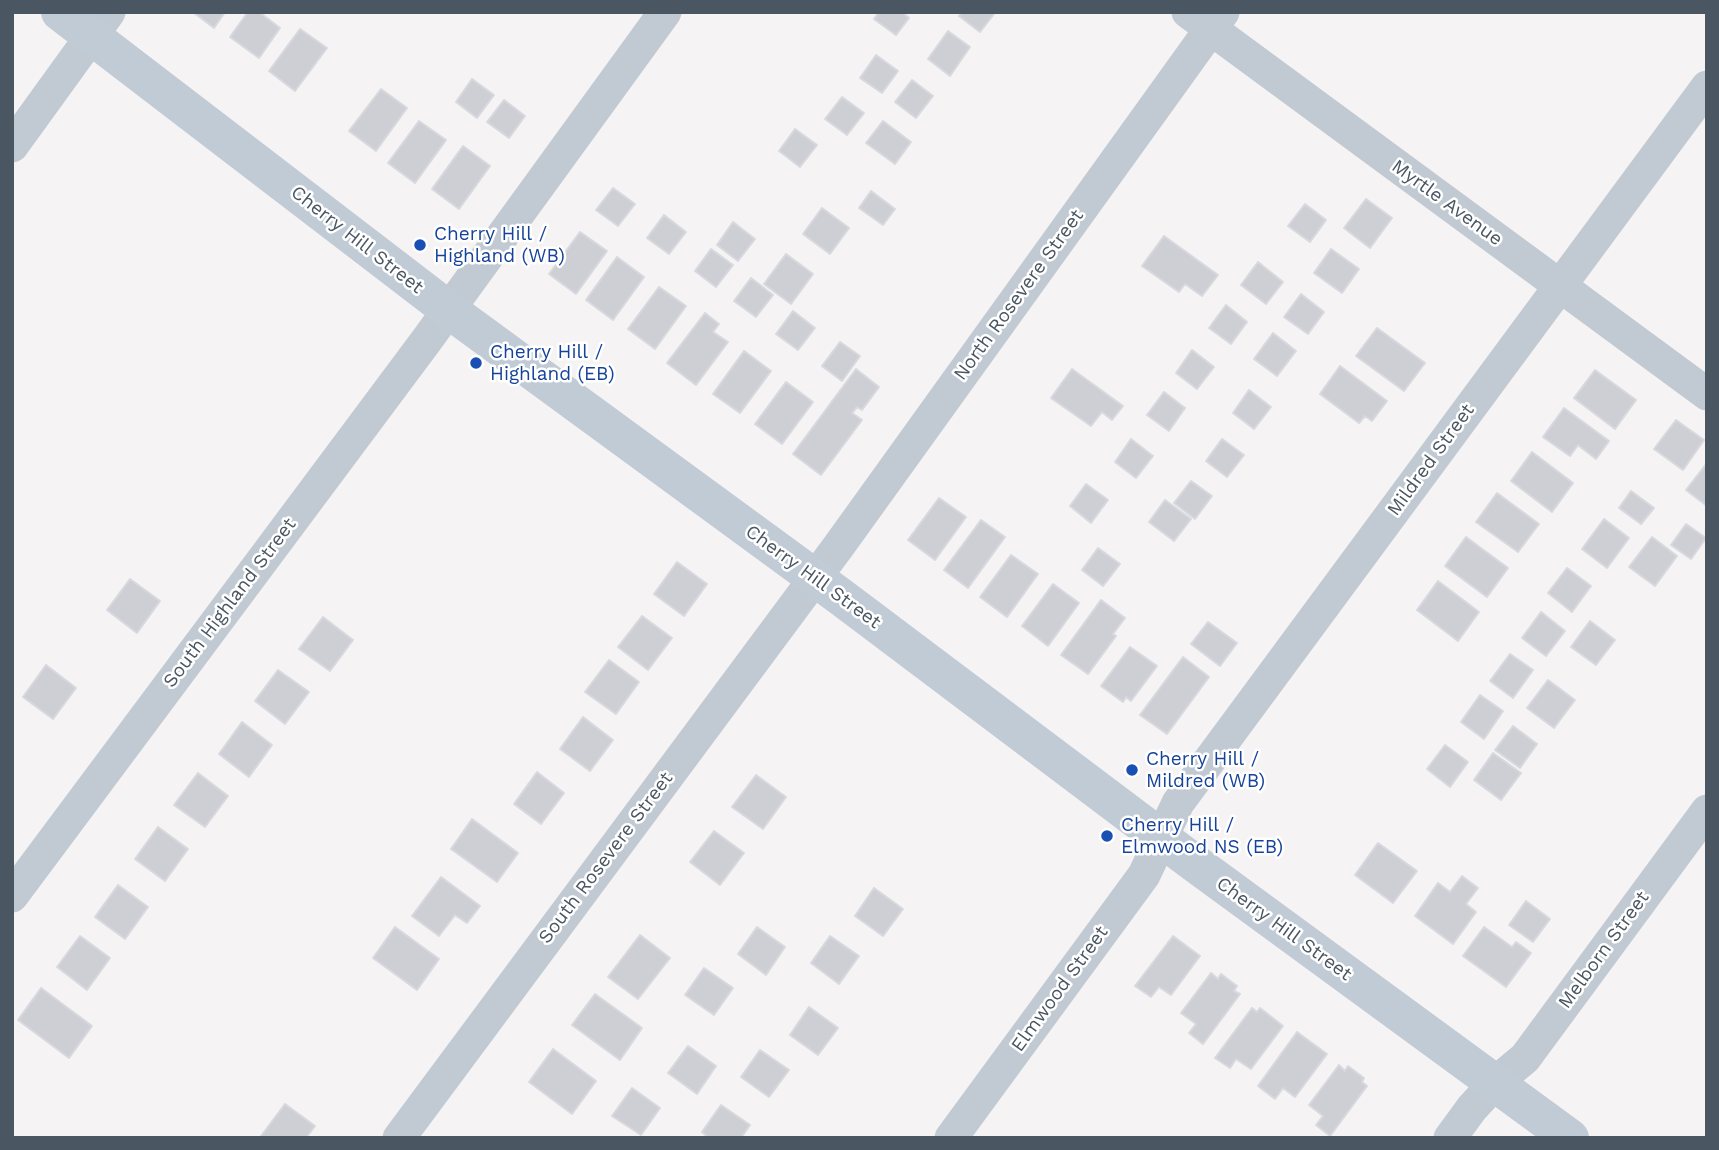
<!DOCTYPE html>
<style>
body{margin:0}
#map{position:relative;width:1719px;height:1150px;overflow:hidden;background:#f5f3f3;font-family:"Work Sans",sans-serif}
canvas{display:block}
.frame{position:absolute;inset:0;border:14px solid #4a5661;pointer-events:none}
</style>
<div id="map">
<canvas width="1719" height="1150"></canvas>
<div class="frame"></div>
</div>
<script>
const c = document.querySelector('canvas').getContext('2d');
c.lineJoin = 'round';
function paint(path, color) {
  c.fillStyle = color;
  c.fill(path, 'evenodd');
}
function shape(rows) {
  const path = new Path2D();
  for (const r of rows) {
    path.moveTo(r[0], r[1]);
    for (let i = 2; i < r.length; i += 2) path.lineTo(r[i], r[i + 1]);
  }
  return path;
}
function strokePath(path, color, width, dash) {
  c.strokeStyle = color;
  c.lineWidth = width;
  c.lineCap = dash ? 'butt' : 'round';
  c.setLineDash(dash || []);
  c.stroke(path);
}
function write(font, color, halo, rows, align = 'center') {
  c.font = font + ' "Work Sans",sans-serif';
  c.lineWidth = 5;
  c.setLineDash([]);
  c.textBaseline = 'middle';
  c.strokeStyle = halo;
  c.fillStyle = color;
  for (const [text, x, y, turn = 0] of rows) {
    c.save();
    c.translate(x, y);
    c.rotate((+turn || 0) * Math.PI / 180);
    c.textAlign = isNaN(turn) ? turn : align;
    if (halo) c.strokeText(text, 0, 0);
    c.fillText(text, 0, 0);
    c.restore();
  }
}
const building = shape([
 [193,12,225,12,214,28,193,12],
 [248,12,259,12,280,28,259,58,230,37,248,12],
 [879,12,902,12,909,18,896,35,874,19,879,12],
 [962,12,992,12,994,14,980,32,959,16,962,12],
 [300,29,327,48,295,91,269,71,300,29],
 [948,31,970,47,950,76,928,59,948,31],
 [876,55,898,71,882,93,860,78,876,55],
 [472,79,494,95,477,118,456,102,472,79],
 [912,80,933,96,916,118,895,102,912,80],
 [381,89,407,108,376,151,349,131,381,89],
 [842,97,864,113,847,135,825,119,842,97],
 [504,100,525,116,509,138,487,122,504,100],
 [419,121,446,140,415,183,388,163,419,121],
 [883,121,911,142,895,164,866,143,883,121],
 [795,129,817,145,800,167,779,151,795,129],
 [463,146,490,166,459,209,432,189,463,146],
 [613,188,635,204,618,226,596,210,613,188],
 [871,191,895,209,883,225,859,208,871,191],
 [1366,199,1392,218,1370,248,1344,228,1366,199],
 [1305,204,1326,220,1310,242,1288,226,1305,204],
 [822,208,849,228,830,254,803,234,822,208],
 [664,215,686,232,669,254,647,238,664,215],
 [733,222,755,239,738,261,717,245,733,222],
 [580,232,607,251,576,294,549,274,580,232],
 [1164,236,1218,275,1202,296,1185,284,1179,292,1142,266,1164,236],
 [711,249,733,265,716,287,695,271,711,249],
 [1331,249,1359,269,1342,293,1314,273,1331,249],
 [786,254,813,274,791,304,764,284,786,254],
 [617,257,644,277,613,320,586,300,617,257],
 [1258,262,1283,282,1266,304,1241,285,1258,262],
 [751,278,773,295,756,317,734,301,751,278],
 [659,287,686,306,655,349,628,329,659,287],
 [1301,294,1324,312,1308,334,1284,317,1301,294],
 [1226,305,1247,322,1231,344,1209,328,1226,305],
 [793,311,815,328,798,350,776,334,793,311],
 [705,313,719,324,713,332,728,342,696,385,667,363,705,313],
 [1377,328,1425,363,1404,391,1356,356,1377,328],
 [1273,333,1296,351,1277,376,1254,359,1273,333],
 [840,342,860,356,842,381,822,366,840,342],
 [1192,350,1214,367,1197,389,1176,373,1192,350],
 [744,351,771,371,740,413,713,394,744,351],
 [1340,366,1387,401,1372,421,1365,416,1359,423,1320,394,1340,366],
 [856,369,879,387,862,410,857,407,852,413,862,420,821,475,793,454,856,369],
 [1072,369,1123,406,1112,420,1102,412,1091,426,1051,398,1072,369],
 [1595,370,1636,400,1615,429,1574,398,1595,370],
 [786,382,813,402,782,444,755,424,786,382],
 [1249,390,1271,407,1254,429,1233,413,1249,390],
 [1164,392,1185,408,1169,431,1147,415,1164,392],
 [1564,408,1609,441,1596,459,1578,445,1570,456,1543,437,1564,408],
 [1676,420,1704,440,1683,470,1654,449,1676,420],
 [1131,439,1153,456,1136,478,1115,462,1131,439],
 [1222,439,1244,455,1227,477,1206,461,1222,439],
 [1532,452,1573,483,1552,512,1511,481,1532,452],
 [1707,463,1707,506,1686,490,1707,463],
 [1191,481,1212,496,1195,519,1174,503,1191,481],
 [1086,484,1108,500,1091,523,1070,506,1086,484],
 [1631,491,1654,508,1641,524,1619,508,1631,491],
 [1497,493,1539,524,1518,552,1476,522,1497,493],
 [939,498,966,517,935,560,908,540,939,498],
 [1165,500,1191,519,1174,541,1149,522,1165,500],
 [1604,519,1629,538,1607,568,1582,549,1604,519],
 [981,520,1005,537,968,588,944,570,981,520],
 [1686,524,1706,538,1691,559,1671,545,1686,524],
 [1466,537,1508,568,1487,597,1445,566,1466,537],
 [1652,537,1677,556,1655,586,1629,567,1652,537],
 [1098,548,1120,564,1103,586,1082,570,1098,548],
 [1011,555,1038,574,1007,617,980,597,1011,555],
 [677,562,707,584,684,616,654,594,677,562],
 [1567,568,1591,586,1572,612,1548,593,1567,568],
 [130,579,160,601,137,633,107,610,130,579],
 [1438,581,1479,612,1458,641,1417,610,1438,581],
 [1053,584,1079,603,1048,646,1022,626,1053,584],
 [1101,600,1125,618,1113,634,1116,636,1088,674,1061,655,1101,600],
 [1541,612,1565,631,1546,656,1522,638,1541,612],
 [642,616,672,638,648,670,618,647,642,616],
 [323,617,353,640,330,671,299,649,323,617],
 [1590,621,1615,640,1596,665,1571,647,1590,621],
 [1208,622,1237,643,1220,666,1191,644,1208,622],
 [1130,647,1157,666,1131,701,1126,697,1123,702,1101,686,1130,647],
 [1510,654,1533,670,1513,698,1490,681,1510,654],
 [1183,657,1209,677,1167,734,1140,715,1183,657],
 [609,660,639,682,616,714,585,692,609,660],
 [46,665,76,688,53,719,23,697,46,665],
 [278,670,309,692,285,724,255,701,278,670],
 [1548,680,1575,700,1554,728,1527,708,1548,680],
 [1480,695,1503,711,1484,739,1461,722,1480,695],
 [583,717,613,740,590,771,560,749,583,717],
 [242,722,272,745,249,777,219,754,242,722],
 [1513,726,1537,744,1520,768,1495,750,1513,726],
 [1445,745,1468,762,1450,787,1427,769,1445,745],
 [1493,753,1521,773,1501,800,1474,780,1493,753],
 [537,772,564,793,541,824,514,804,537,772],
 [198,773,228,796,205,827,174,805,198,773],
 [756,775,786,797,763,829,732,807,756,775],
 [472,819,518,853,497,882,451,849,472,819],
 [158,827,188,849,165,881,135,859,158,827],
 [714,831,744,853,720,885,690,862,714,831],
 [1378,843,1417,871,1393,903,1355,875,1378,843],
 [1462,876,1478,888,1466,904,1476,912,1453,944,1415,916,1438,883,1450,892,1462,876],
 [441,877,480,906,467,923,455,915,439,936,412,916,441,877],
 [118,885,148,907,125,939,95,917,118,885],
 [874,888,903,909,883,936,855,916,874,888],
 [1526,901,1550,919,1533,942,1509,925,1526,901],
 [395,927,439,959,417,990,373,958,395,927],
 [757,927,785,947,766,975,738,954,757,927],
 [1484,927,1512,947,1516,942,1531,953,1506,987,1463,956,1484,927],
 [640,935,670,958,638,999,608,977,640,935],
 [80,936,110,958,87,990,57,967,80,936],
 [830,936,859,956,839,984,811,963,830,936],
 [1173,936,1200,956,1171,995,1159,987,1151,997,1135,986,1173,936],
 [704,968,733,988,714,1015,685,995,704,968],
 [1211,973,1218,979,1221,974,1237,986,1234,991,1240,994,1203,1044,1189,1033,1196,1024,1181,1013,1211,973],
 [41,988,92,1026,69,1058,18,1020,41,988],
 [595,994,642,1028,620,1060,572,1025,595,994],
 [809,1007,838,1028,818,1055,790,1035,809,1007],
 [1252,1008,1257,1012,1260,1008,1283,1026,1251,1069,1236,1059,1230,1068,1215,1058,1252,1008],
 [1297,1032,1327,1054,1295,1097,1283,1088,1275,1099,1258,1086,1297,1032],
 [688,1046,716,1066,697,1094,668,1073,688,1046],
 [553,1049,596,1081,572,1114,529,1082,553,1049],
 [760,1050,789,1070,769,1097,741,1077,760,1050],
 [1339,1065,1345,1071,1348,1066,1364,1078,1362,1082,1367,1086,1330,1136,1316,1125,1323,1116,1309,1105,1339,1065],
 [632,1088,660,1108,641,1135,612,1116,632,1088],
 [285,1104,315,1126,306,1138,264,1138,261,1136,285,1104],
 [721,1105,750,1125,741,1138,709,1138,702,1132,721,1105]
]);
const street = shape([
 [1188,12,1707,394],
 [12,146,109,12],
 [12,896,426,341,665,12],
 [399,1138,838,547,1223,12],
 [951,1138,1144,875,1178,803,1707,87],
 [1450,1138,1472,1108,1495,1083,1525,1058,1707,811]
]);
const secondary = shape([
 [60,12,449,310,841,597,1193,862,1570,1138]
]);
const markers = [
 [420,245,7,"#1a4fb4"],
 [476,363,7,"#1a4fb4"],
 [1132,770,7,"#1a4fb4"],
 [1107,836,7,"#1a4fb4"]
];
const streetNames = [
 ["Myrtle Avenue",1447,203,36],
 ["Cherry Hill Street",357,240,38],
 ["North Rosevere Street",1019,295,-54],
 ["Mildred Street",1431,460,-54],
 ["Cherry Hill Street",813,577,36],
 ["South Highland Street",230,603,-53],
 ["South Rosevere Street",606,858,-53],
 ["Cherry Hill Street",1284,929,36],
 ["Melborn Street",1604,950,-54],
 ["Elmwood Street",1060,989,-54]
];
const transitNames = [
 ["Cherry Hill /",434,234],
 ["Highland (WB)",434,256],
 ["Cherry Hill /",490,352],
 ["Highland (EB)",490,374],
 ["Cherry Hill /",1146,759],
 ["Mildred (WB)",1146,781],
 ["Cherry Hill /",1121,825],
 ["Elmwood NS (EB)",1121,847]
];
paint(building, '#cdcfd5');
strokePath(building, '#d7d9de', 2);
strokePath(street, '#c1cad2', 33);
strokePath(secondary, '#c1cbd6', 38);
for (const [x, y, r, color] of markers) {
  const dot = new Path2D();
  dot.arc(x, y, r, 0, 2 * Math.PI);
  c.fillStyle = color;
  c.fill(dot);
  strokePath(dot, '#fff', 2.5);
}
write('19px', '#4a5661', '#fff', streetNames);
write('19px', '#164399', '#fff', transitNames, 'left');
</script>
